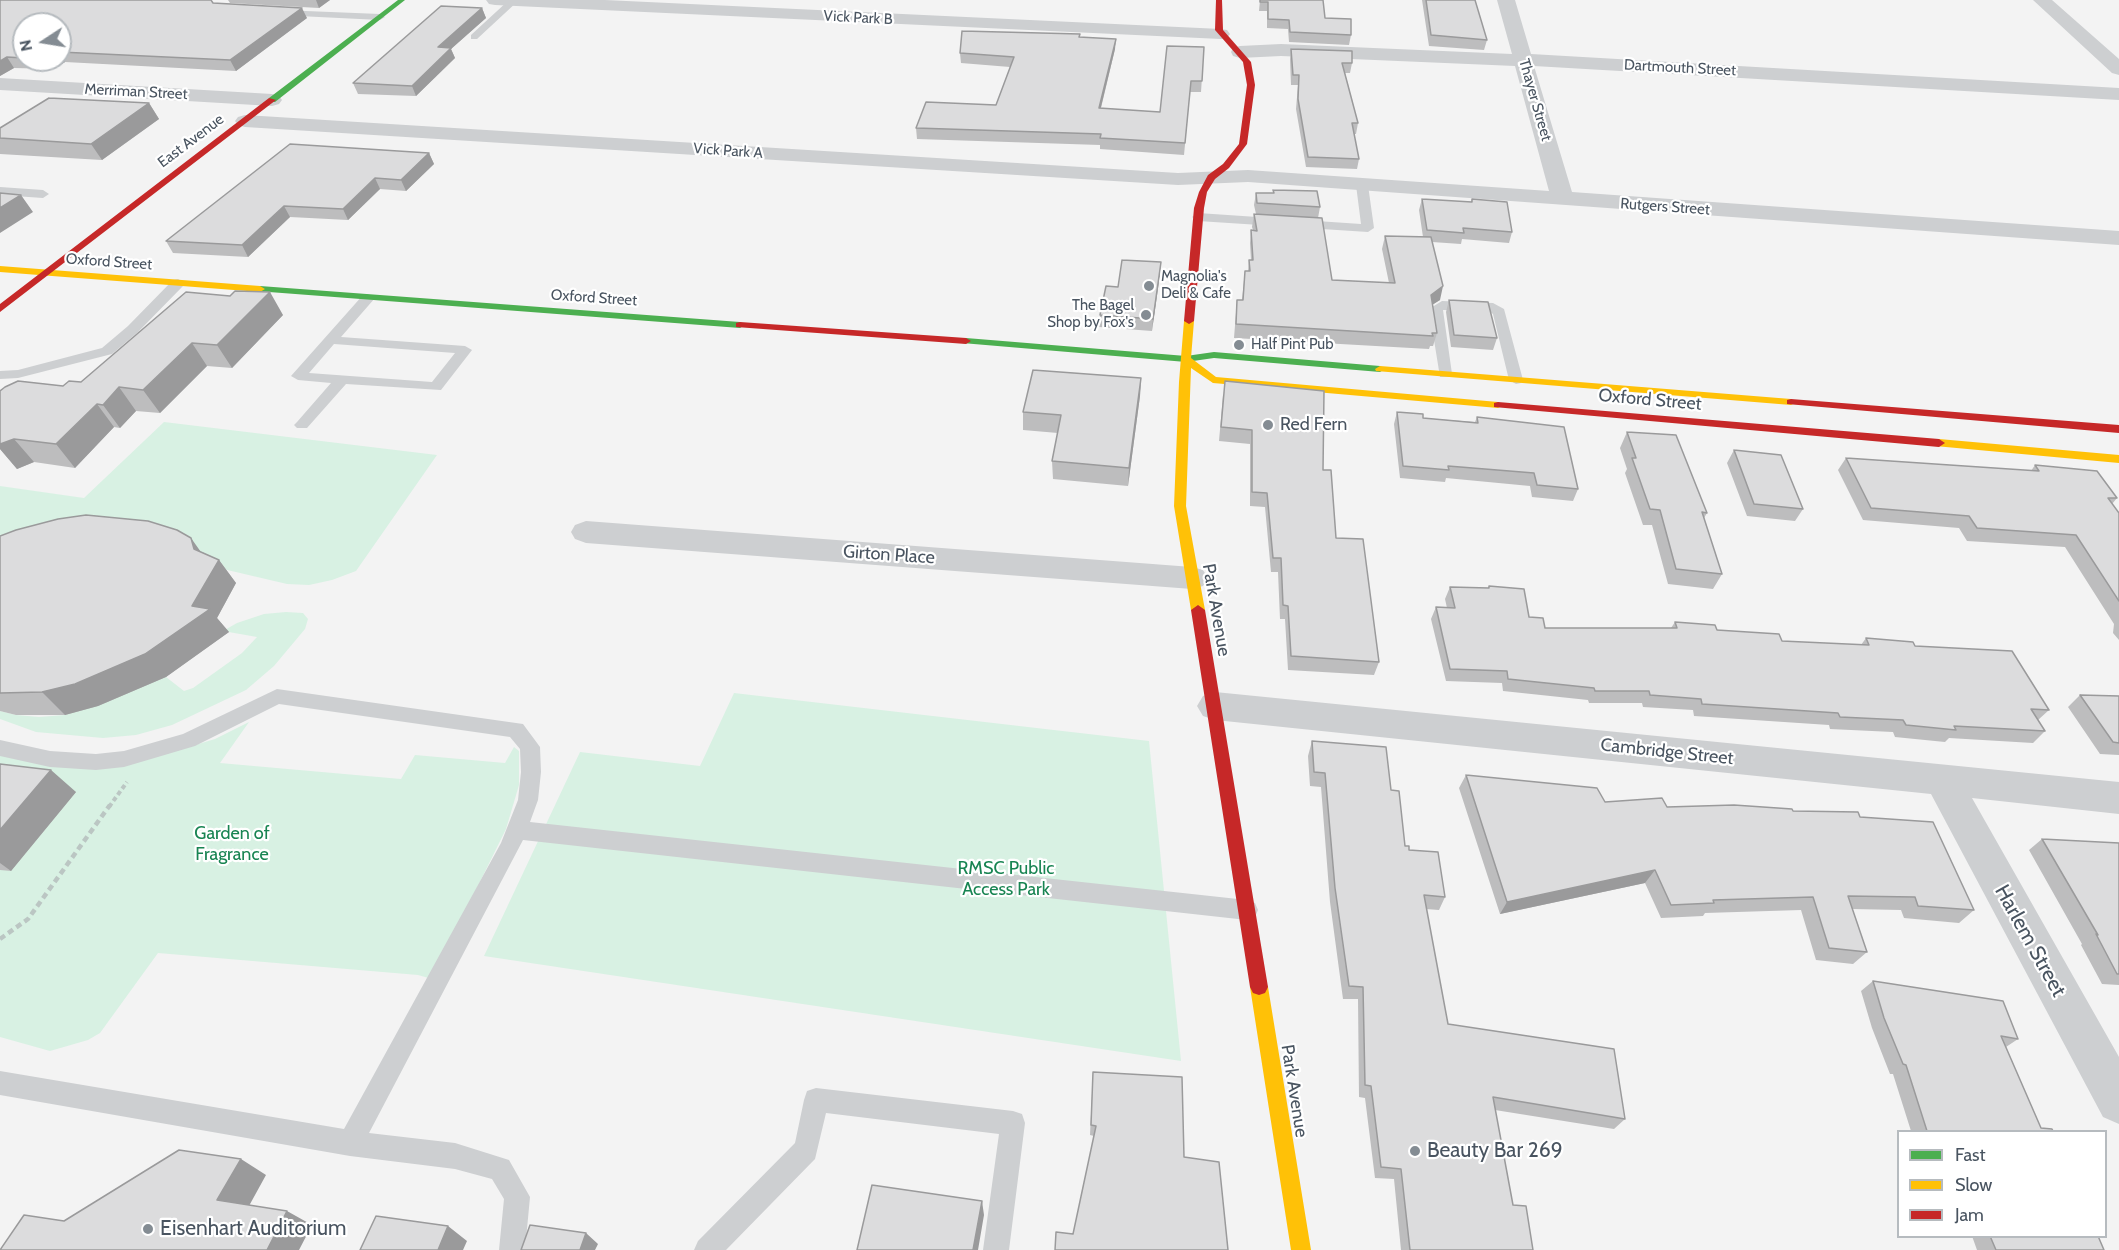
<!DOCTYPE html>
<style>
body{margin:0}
#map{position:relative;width:2119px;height:1250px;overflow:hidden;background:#f3f3f3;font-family:Cabin,sans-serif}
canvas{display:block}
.legend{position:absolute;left:1897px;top:1130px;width:210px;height:108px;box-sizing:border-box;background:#fff;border:2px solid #b6bbbf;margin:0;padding:8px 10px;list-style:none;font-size:18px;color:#495460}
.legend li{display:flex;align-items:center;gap:12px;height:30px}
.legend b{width:30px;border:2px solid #b6bbbf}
.north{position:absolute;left:12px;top:12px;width:60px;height:60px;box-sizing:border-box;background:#fff;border:2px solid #b6bbbf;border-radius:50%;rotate:258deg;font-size:16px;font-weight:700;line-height:24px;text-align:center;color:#495460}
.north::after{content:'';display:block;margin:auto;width:21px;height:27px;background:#848c93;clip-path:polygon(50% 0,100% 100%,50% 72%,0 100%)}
</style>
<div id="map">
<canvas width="2119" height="1250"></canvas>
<ul class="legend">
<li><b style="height:8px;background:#4caf50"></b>Fast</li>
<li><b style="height:8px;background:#ffc107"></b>Slow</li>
<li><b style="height:8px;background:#c62828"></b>Jam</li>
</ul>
<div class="north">N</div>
</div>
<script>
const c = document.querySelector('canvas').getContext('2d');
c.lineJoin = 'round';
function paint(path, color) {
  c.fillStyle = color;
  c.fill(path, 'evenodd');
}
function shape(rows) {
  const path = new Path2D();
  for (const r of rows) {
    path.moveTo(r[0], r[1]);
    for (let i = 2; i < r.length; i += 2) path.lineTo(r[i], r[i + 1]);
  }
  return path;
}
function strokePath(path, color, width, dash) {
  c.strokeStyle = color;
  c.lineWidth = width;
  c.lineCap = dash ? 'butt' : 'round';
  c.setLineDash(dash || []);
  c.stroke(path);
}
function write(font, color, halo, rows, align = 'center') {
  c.font = font + ' Cabin,sans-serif';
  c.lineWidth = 4.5;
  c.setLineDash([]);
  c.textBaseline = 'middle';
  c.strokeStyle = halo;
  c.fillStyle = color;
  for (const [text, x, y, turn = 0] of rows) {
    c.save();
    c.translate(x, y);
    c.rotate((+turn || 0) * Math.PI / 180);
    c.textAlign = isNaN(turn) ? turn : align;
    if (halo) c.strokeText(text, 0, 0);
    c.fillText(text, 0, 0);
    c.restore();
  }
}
const green = shape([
 [164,422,437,455,356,571,332,580,309,585,287,584,223,569,0,566,0,486,84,498],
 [286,612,303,613,308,619,305,629,274,666,246,690,172,725,136,735,103,738,36,732,0,719,0,711,16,715,39,717,65,715,166,677,184,691,193,688,242,653,257,637,223,631,237,623,264,614],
 [734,693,1149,741,1181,1061,484,956,580,752,700,766],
 [249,722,220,763,401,779,415,755,505,763,514,747,519,751,519,785,506,829,432,979,418,975,158,953,100,1033,88,1040,50,1051,0,1037,0,870,75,792,0,783,0,754,44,764,165,754,215,739]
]);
const pathFar1 = shape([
 [109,807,127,782]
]);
const path = shape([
 [0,939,28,919,110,805]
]);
const lane = shape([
 [509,0,518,1,477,39,471,39,471,35,509,0],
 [281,10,380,14,385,17,380,20,278,15,278,11,281,10],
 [1362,181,1368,185,1374,228,1368,232,1198,221,1192,217,1198,213,1361,224,1356,185,1362,181],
 [0,187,43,190,49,194,43,198,0,195,0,187],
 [178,279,185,283,183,286,138,332,112,354,18,378,0,379,0,371,18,370,102,348,128,326,173,280,178,279],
 [368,294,375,298,341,337,465,346,472,350,441,390,346,384,307,428,297,428,294,425,297,422,331,383,298,380,291,376,363,295,368,294],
 [334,344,455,353,432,382,309,373,334,344],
 [1442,301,1493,303,1504,309,1523,380,1521,383,1516,384,1509,380,1493,314,1489,311,1443,310,1452,374,1450,377,1440,377,1429,309,1442,301],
 [277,689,523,724,540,747,541,772,538,800,530,822,1247,900,1255,903,1258,910,1255,917,1247,920,523,840,369,1133,455,1143,509,1160,530,1197,525,1250,499,1250,504,1199,492,1179,455,1169,350,1156,0,1095,0,1071,344,1129,501,843,518,800,521,772,520,749,510,737,279,704,195,746,124,767,96,770,50,767,0,756,0,740,50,751,96,754,124,751,183,734,277,689],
 [816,1088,1013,1111,1022,1114,1025,1123,1009,1250,983,1250,999,1134,826,1113,815,1159,726,1250,694,1250,698,1241,795,1143,804,1100,807,1091,816,1088]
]);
const street = shape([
 [486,0,605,0,1221,29,1227,30,1230,34,1227,38,1221,39,495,5,489,4,486,0],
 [1497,0,1515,0,1531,54,2119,88,2119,100,1534,66,1572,192,2119,231,2119,245,1248,182,1178,185,245,127,238,125,235,121,238,117,245,115,1178,173,1248,170,1549,191,1515,66,1281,56,1240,58,1233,56,1231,52,1233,48,1240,46,1281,44,1512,54,1497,0],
 [2033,0,2052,0,2119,59,2119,75,2112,73,2033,0],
 [0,78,272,94,279,96,282,100,279,104,272,106,0,90,0,78],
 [586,521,1192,567,1203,570,1208,578,1203,586,1192,589,586,543,575,539,571,532,575,525,586,521],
 [1215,692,2119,782,2119,814,1972,798,2119,1057,2119,1124,2103,1117,1931,794,1215,720,1203,716,1197,706,1203,696,1215,692]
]);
const fast = shape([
 [398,0,405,0,275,102,269,102,269,98,398,0],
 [260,286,740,322,745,325,740,328,256,291,256,287,260,286],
 [966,338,1186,356,1214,352,1380,366,1385,369,1380,372,1214,358,1186,362,962,343,961,341,966,338]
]);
const slow = shape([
 [0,266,260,286,265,289,260,292,0,272,0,266],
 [1189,318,1194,321,1191,358,1216,377,1498,402,1504,405,1498,408,1213,383,1191,368,1186,506,1205,610,1198,615,1191,610,1174,506,1179,382,1184,321,1189,318],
 [1380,366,1791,399,1797,402,1791,405,1376,371,1375,369,1380,366],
 [1939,439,2119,455,2119,463,1935,446,1933,443,1939,439],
 [1259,979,1265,981,1268,987,1311,1250,1291,1250,1250,987,1253,981,1259,979]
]);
const jam = shape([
 [1216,0,1222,0,1223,30,1251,62,1255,85,1247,144,1229,168,1215,179,1207,192,1204,208,1194,321,1189,324,1184,321,1194,208,1199,192,1208,175,1223,164,1239,144,1247,85,1243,62,1215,30,1216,0],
 [269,98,276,100,0,312,0,304,269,98],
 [740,322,966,338,971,341,966,344,736,327,736,323,740,322],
 [1791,399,2119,425,2119,433,1787,404,1787,400,1791,399],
 [1498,402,1939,439,1945,443,1939,447,1494,407,1494,403,1498,402],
 [1198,605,1205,610,1268,987,1265,993,1259,995,1253,993,1250,987,1191,610,1198,605]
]);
const wall = shape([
 [0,0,214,3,307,18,236,71,65,62,54,69,14,68,0,76],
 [24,24,60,24,60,60,24,60],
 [228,0,330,0,319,8,230,3],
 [1260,0,1325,18,1351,35,1349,45,1289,42,1288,29,1267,28,1267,11,1259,11],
 [1422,0,1475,0,1487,40,1484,50,1429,46],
 [482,8,486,18,451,49,455,58,416,96,358,94,353,83],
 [1080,34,1080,37,1115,49,1101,108,1160,112,1204,47,1201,92,1190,92,1184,155,1100,149,1100,145,917,139,916,128,996,105,1010,67,961,63,960,53],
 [1291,49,1352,63,1350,73,1345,73,1358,123,1356,134,1354,134,1359,159,1357,169,1306,167,1296,109,1298,85,1291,85,1290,59],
 [149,103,159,119,102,160,0,154,0,128],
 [429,153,434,164,406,191,380,189,348,220,290,217,248,257,173,253,166,241],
 [1273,190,1320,207,1318,218,1332,280,1389,283,1382,249,1385,236,1423,237,1419,210,1422,199,1471,202,1472,199,1512,232,1509,243,1462,239,1461,244,1432,242,1440,300,1432,305,1437,333,1433,346,1430,346,1429,349,1234,338,1237,300,1242,300,1245,271,1248,271,1249,260,1251,260,1250,243,1251,230,1253,230,1252,227,1254,214,1256,214,1254,205,1256,193,1273,193],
 [1161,262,1152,331,1099,327,1100,315,1118,287],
 [186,292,283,315,232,368,207,366,160,413,136,411,120,428,114,427,75,468,34,462,17,469,0,449,0,391,63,386,81,382],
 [1449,300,1497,338,1493,350,1451,347,1446,312],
 [1141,378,1140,396,1128,486,1053,479,1052,461,1058,433,1023,430,1023,412],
 [1223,395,1323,470,1336,538,1379,662,1374,675,1288,670,1285,619,1280,619,1278,572,1271,572,1265,507,1250,506,1250,444,1219,441],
 [1397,412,1423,418,1475,422,1477,417,1578,489,1573,501,1532,497,1530,486,1446,478,1445,482,1400,478,1394,424],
 [1627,432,1707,513,1704,518,1722,574,1713,589,1668,584,1652,525,1643,525,1625,473,1627,469,1620,448],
 [1734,450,1803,509,1795,521,1747,516,1727,463],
 [1846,458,2031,471,2035,465,2117,498,2112,504,2119,513,2119,640,2113,633,2114,624,2065,547,1967,541,1959,528,1863,520,1838,470],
 [0,536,202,552,219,560,236,583,217,618,229,632,166,677,98,706,65,715,16,715,0,711],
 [1489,586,1529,617,1545,628,1671,628,1675,622,1782,641,1861,645,1866,638,1915,646,2049,710,2038,720,2045,731,2033,743,1949,738,1945,742,1895,737,1893,732,1830,729,1829,725,1694,716,1693,710,1643,707,1642,703,1589,703,1588,700,1503,691,1502,683,1446,681,1431,619,1436,607,1447,608,1445,599,1450,587,1488,588],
 [2080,695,2119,696,2119,755,2100,754,2068,707],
 [1312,741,1391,790,1405,846,1445,897,1439,910,1426,909,1448,1024,1625,1119,1614,1129,1495,1110,1513,1205,1533,1250,1401,1250,1394,1179,1375,1178,1365,1098,1359,1097,1358,999,1343,999,1330,902,1321,787,1310,786,1308,756],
 [0,764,76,792,11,871,0,870],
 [1466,775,1605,802,1667,807,1793,811,1860,817,1974,910,1959,923,1904,918,1901,910,1852,909,1867,952,1853,964,1816,960,1801,910,1705,913,1703,916,1661,918,1645,883,1500,914,1459,788],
 [2042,839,2119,843,2119,985,2102,984,2081,945,2082,944,2029,850],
 [1873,981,2018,1039,2006,1047,2041,1128,2053,1131,1911,1131,1893,1074,1890,1074,1872,1028,1861,991],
 [1093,1072,1184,1157,1055,1250,1073,1234,1094,1136,1090,1135],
 [1972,1236,2098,1236,2104,1250,1977,1250]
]);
const shadedWall = shape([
 [316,0,330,0,319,8],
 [302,8,307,18,236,71,230,60],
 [482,8,486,18,451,49,455,58,416,96,412,86,438,47],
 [1116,39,1115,49,1098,119,1099,108],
 [60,54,65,62,54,69,49,60,60,60],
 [7,57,14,68,0,76,0,61],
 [149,103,159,119,102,160,91,144],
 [429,153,434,164,406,191,401,180],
 [375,178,380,189,348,220,343,209],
 [21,195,33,212,0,233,0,208],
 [284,206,290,217,248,257,242,245],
 [1161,262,1160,274,1152,331,1153,319],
 [1443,286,1440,300,1427,308,1431,295],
 [270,292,283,315,232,368,217,345],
 [192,343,207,366,160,413,143,390],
 [1141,378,1140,396,1128,486,1129,468],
 [119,387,136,411,120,428,103,405],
 [97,404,114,427,75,468,56,444],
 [14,439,34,462,17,469,0,449,0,444],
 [191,538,208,562,219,560,236,583,217,618,229,632,166,677,98,706,65,715,42,692,192,606,194,549],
 [51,770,76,792,11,871,0,863,0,830],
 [1655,870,1645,883,1500,914,1507,902],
 [241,1159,266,1175,244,1215,217,1200],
 [982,1201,984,1215,978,1250,973,1250],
 [287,1211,312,1225,299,1250,267,1250],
 [448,1226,467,1241,463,1250,438,1250],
 [586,1233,598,1244,595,1250,580,1250]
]);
const building = shape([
 [0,0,211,0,213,3,302,8,230,60,60,52,60,24,24,24,24,58,7,57,0,61,0,0],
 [1260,0,1323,0,1325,18,1351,19,1351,35,1290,32,1289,20,1268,19,1268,2,1260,2,1260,0],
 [1426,0,1475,0,1487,40,1431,35,1426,0],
 [441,6,482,8,438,47,451,48,412,86,353,83,441,6],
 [962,31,1080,34,1079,37,1116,39,1099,108,1160,112,1167,46,1204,47,1202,81,1191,81,1185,143,1100,138,1101,134,916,128,926,102,996,105,1014,57,960,53,962,31],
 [1291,49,1352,51,1352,63,1342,63,1358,123,1352,123,1359,159,1308,157,1298,99,1299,75,1293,75,1291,49],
 [49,98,149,103,91,144,0,138,0,128,49,98],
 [290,144,429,153,401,180,375,178,343,209,284,206,242,245,166,241,290,144],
 [1273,190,1317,191,1320,207,1257,203,1256,193,1274,193,1273,190],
 [0,193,21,195,0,208,0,193],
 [1422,199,1472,202,1472,199,1507,202,1512,232,1463,228,1464,233,1427,230,1422,199],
 [1254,214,1322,218,1332,280,1395,283,1385,236,1431,237,1443,286,1431,295,1437,333,1432,333,1433,336,1236,324,1237,300,1243,300,1245,271,1250,271,1249,260,1253,260,1251,230,1257,231,1254,214],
 [1122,260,1161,262,1153,319,1100,315,1106,286,1118,287,1122,260],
 [235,291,270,292,217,345,192,343,143,390,119,387,103,405,97,404,56,444,14,439,0,444,0,391,5,387,18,381,63,386,69,381,81,382,186,292,230,296,235,291],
 [1449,300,1488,302,1497,338,1454,335,1449,300],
 [1033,370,1141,378,1129,468,1052,461,1061,415,1023,412,1033,370],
 [1225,381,1324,391,1323,470,1331,470,1336,538,1363,539,1379,662,1291,656,1288,606,1283,605,1281,558,1273,558,1267,493,1252,492,1252,430,1221,427,1225,381],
 [1397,412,1423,414,1423,418,1478,423,1477,417,1564,427,1578,489,1537,485,1534,473,1448,466,1449,470,1403,466,1397,412],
 [1627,432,1676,435,1707,513,1702,512,1722,574,1676,569,1660,510,1650,509,1632,458,1636,458,1627,432],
 [1734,450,1781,455,1803,509,1754,504,1734,450],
 [1846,458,2039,471,2035,465,2097,471,2117,498,2108,498,2119,513,2119,601,2076,535,1977,528,1969,516,1871,508,1846,458],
 [86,515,148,521,177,530,191,538,194,549,219,560,192,606,210,609,145,654,75,684,42,692,0,693,0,536,16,530,58,519,86,515],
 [1489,586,1524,589,1529,617,1543,618,1545,628,1677,628,1675,622,1715,625,1717,630,1779,634,1782,641,1869,645,1866,638,1913,642,1915,646,2012,651,2049,710,2031,709,2045,731,1954,726,1956,730,1906,725,1903,720,1840,717,1838,713,1702,704,1701,699,1650,695,1649,691,1595,691,1594,688,1508,679,1507,671,1450,669,1436,607,1455,608,1450,587,1489,588,1489,586],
 [2080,695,2119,696,2119,743,2113,742,2080,695],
 [1312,741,1386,747,1391,790,1399,791,1405,846,1409,846,1409,850,1438,852,1445,897,1424,895,1448,1024,1614,1049,1625,1119,1493,1097,1513,1205,1526,1206,1533,1250,1410,1250,1401,1169,1381,1167,1371,1086,1365,1085,1363,987,1349,986,1335,888,1325,773,1314,772,1312,741],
 [0,764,51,770,0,830,0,764],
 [1466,775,1597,788,1605,802,1662,798,1667,807,1734,805,1792,809,1793,811,1858,812,1860,817,1933,822,1974,910,1918,906,1915,897,1848,896,1867,952,1829,948,1813,897,1713,900,1714,903,1671,905,1655,870,1507,902,1466,775],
 [2042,839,2119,843,2119,974,2117,974,2096,934,2098,935,2042,839],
 [1873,981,2003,1001,2018,1039,2001,1036,2041,1128,2052,1129,2053,1131,1927,1131,1906,1065,1903,1064,1884,1018,1873,981],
 [1093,1072,1182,1077,1184,1157,1219,1162,1228,1250,1055,1250,1056,1232,1073,1234,1096,1126,1091,1125,1093,1072],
 [179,1150,241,1159,217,1200,287,1211,267,1250,0,1250,24,1215,64,1221,179,1150],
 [872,1185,982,1201,973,1250,857,1250,872,1185],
 [376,1216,448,1226,438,1250,360,1250,376,1216],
 [530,1225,586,1233,580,1250,521,1250,530,1225],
 [1990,1236,2098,1236,2104,1250,1996,1250,1990,1236]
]);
const markers = [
 [1149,286,6,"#848c93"],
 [1146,315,6,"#848c93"],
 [1239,345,6,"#848c93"],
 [1268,425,6,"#848c93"],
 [1415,1151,6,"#848c93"],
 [148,1229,6,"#848c93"]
];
const farStreetnames = [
 ["Vick Park B",858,18,3],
 ["Dartmouth Street",1680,68,3],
 ["Merriman Street",136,92,3],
 ["Thayer Street",1535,100,74],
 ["East Avenue",191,141,-37],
 ["Vick Park A",728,151,4],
 ["Rutgers Street",1665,207,4],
 ["Oxford Street",109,262,4],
 ["Oxford Street",594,298,4]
];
const farPoinames = [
 ["Magnolia's",1161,277],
 ["Deli & Cafe",1161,294],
 ["The Bagel",1134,306,"right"],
 ["Shop by Fox's",1134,323,"right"],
 ["Half Pint Pub",1251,345]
];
const streetNames = [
 ["Oxford Street",1650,400,5],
 ["Girton Place",889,555,4],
 ["Park Avenue",1216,610,80],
 ["Cambridge Street",1667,752,6],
 ["Park Avenue",1294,1091,81]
];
const poiNames = [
 ["Red Fern",1280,425]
];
const parkNames = [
 ["Garden of",232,834],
 ["Fragrance",232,855],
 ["RMSC Public",1006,869],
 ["Access Park",1006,890]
];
const nearStreetnames = [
 ["Harlem Street",2030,941,61]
];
const nearPoinames = [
 ["Beauty Bar 269",1427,1151],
 ["Eisenhart Auditorium",160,1229]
];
paint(green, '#d8f1e3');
strokePath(pathFar1, '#bbc6c3', 4, [4.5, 3]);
strokePath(path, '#bbc6c3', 4.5, [6, 4]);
paint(lane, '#cdcfd1');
paint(street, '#cdcfd1');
paint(fast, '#4caf50');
paint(slow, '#ffc107');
paint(jam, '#c62828');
paint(wall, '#bdbdbe');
paint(shadedWall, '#9a9a9b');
paint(building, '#dcdcdd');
strokePath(building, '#9a9a9b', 1.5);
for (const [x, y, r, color] of markers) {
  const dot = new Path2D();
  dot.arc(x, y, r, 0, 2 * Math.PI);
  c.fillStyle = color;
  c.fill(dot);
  strokePath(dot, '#fff', 2);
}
write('15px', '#495460', '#fff', farStreetnames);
write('15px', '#495460', '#fff', farPoinames, 'left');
write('18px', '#495460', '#fff', streetNames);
write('18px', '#495460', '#fff', poiNames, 'left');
write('18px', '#188452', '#fff', parkNames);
write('21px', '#495460', '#fff', nearStreetnames);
write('21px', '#495460', '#fff', nearPoinames, 'left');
</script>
